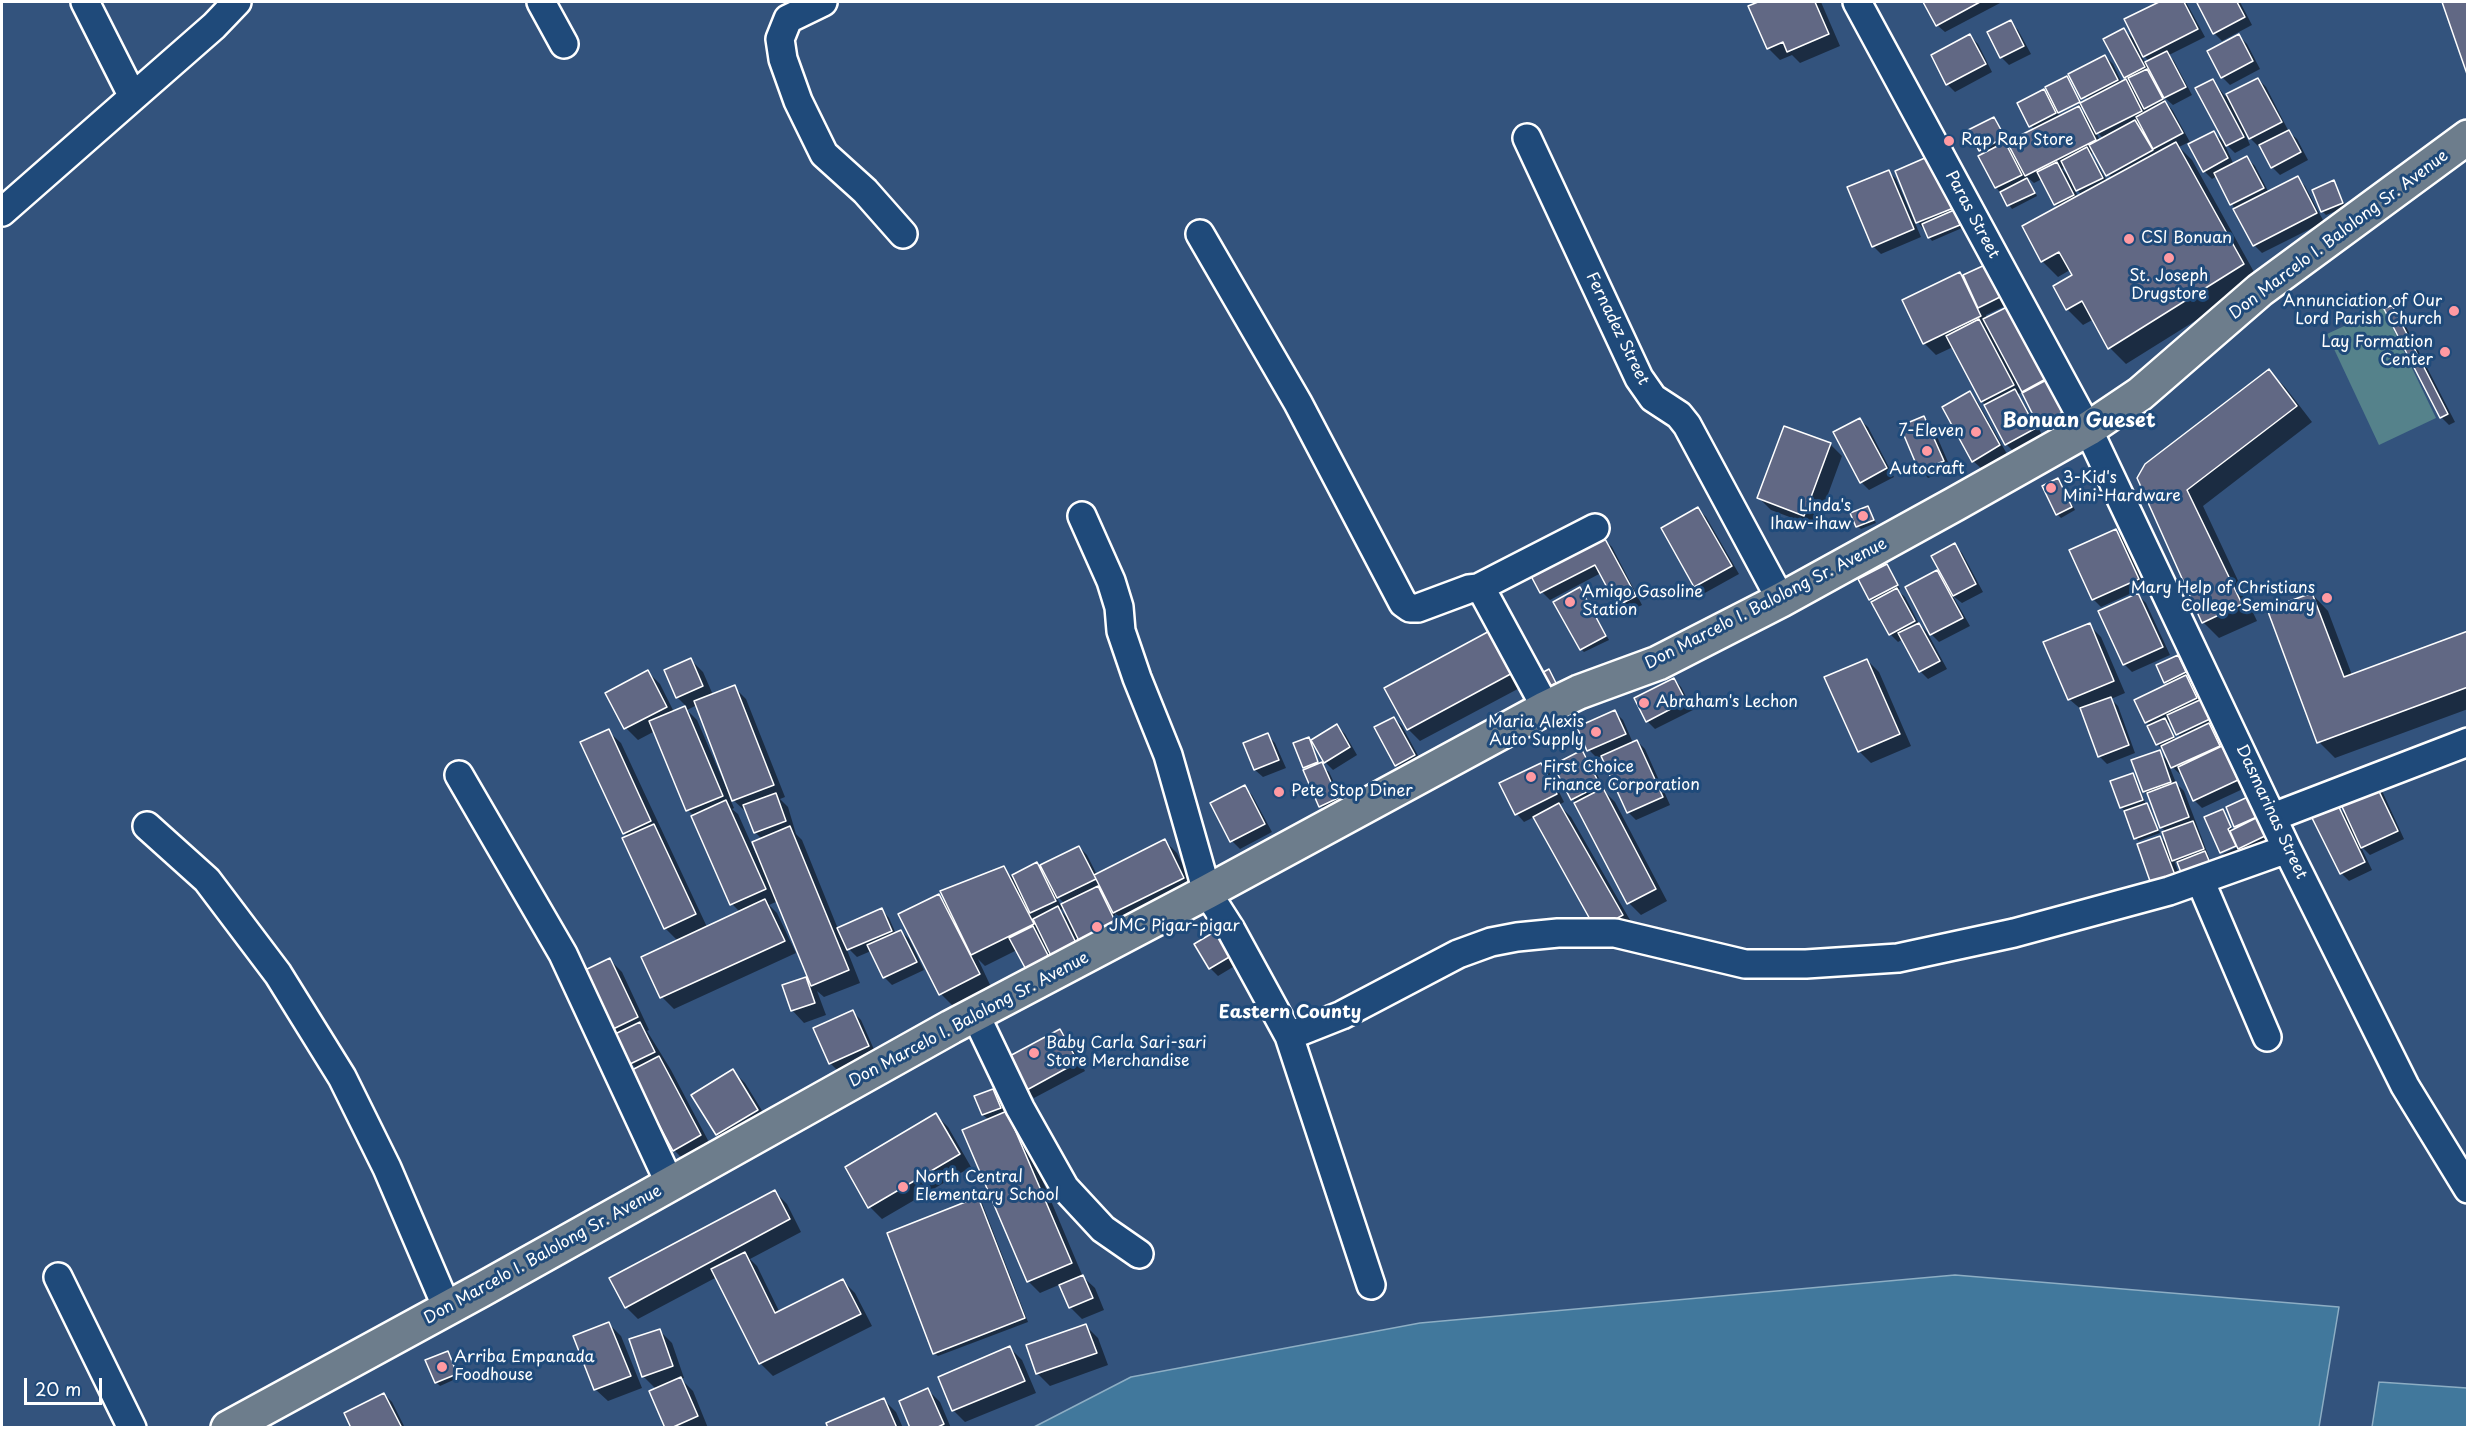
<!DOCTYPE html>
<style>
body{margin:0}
#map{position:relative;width:2469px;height:1429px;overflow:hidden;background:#33537d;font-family:"Playpen Sans",sans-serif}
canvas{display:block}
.frame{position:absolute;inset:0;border:3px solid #fff;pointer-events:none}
.scale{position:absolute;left:24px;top:1378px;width:78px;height:27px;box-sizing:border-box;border:3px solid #fff;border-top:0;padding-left:8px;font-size:18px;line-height:21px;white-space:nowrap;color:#fff;-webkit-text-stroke:4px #1f4a7a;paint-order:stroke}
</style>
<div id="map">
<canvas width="2469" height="1429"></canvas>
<div class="frame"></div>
<div class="scale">20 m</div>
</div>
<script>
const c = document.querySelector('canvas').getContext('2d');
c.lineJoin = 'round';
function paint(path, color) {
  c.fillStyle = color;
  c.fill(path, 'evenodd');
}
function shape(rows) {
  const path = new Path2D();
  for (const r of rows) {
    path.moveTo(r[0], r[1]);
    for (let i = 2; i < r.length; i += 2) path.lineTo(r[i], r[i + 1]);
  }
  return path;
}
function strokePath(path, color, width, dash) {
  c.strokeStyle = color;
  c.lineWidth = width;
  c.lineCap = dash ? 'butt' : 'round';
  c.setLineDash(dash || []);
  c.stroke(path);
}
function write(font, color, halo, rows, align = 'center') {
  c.font = font + ' "Playpen Sans",sans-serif';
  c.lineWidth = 6;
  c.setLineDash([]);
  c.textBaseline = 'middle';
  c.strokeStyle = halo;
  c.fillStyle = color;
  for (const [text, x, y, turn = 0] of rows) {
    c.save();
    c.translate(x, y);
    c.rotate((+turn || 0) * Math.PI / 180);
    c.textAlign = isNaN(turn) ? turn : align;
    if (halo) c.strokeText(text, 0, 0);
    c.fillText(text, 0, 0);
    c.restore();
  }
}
const green = shape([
 [2383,308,2436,418,2379,445,2327,334]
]);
const water = shape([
 [1955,1275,2339,1307,2319,1427,1034,1427,1131,1377,1420,1323,1955,1275],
 [2379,1382,2467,1388,2467,1427,2372,1427,2379,1382]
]);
const shadow = shape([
 [1762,2,1821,2,1840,46,1800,63,1792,55,1780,60,1768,48,1750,6],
 [1925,2,2002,2,1945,32,1937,25],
 [2162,2,2186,2,2205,37,2169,55,2174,61,2192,95,2173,105,2159,93,2173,111,2191,144,2213,132,2223,141,2234,165,2247,158,2255,166,2269,193,2297,178,2305,186,2324,222,2262,253,2254,245,2217,176,2212,179,2204,171,2189,142,2179,147,2192,160,2259,281,2126,364,2110,348,2094,319,2083,325,2067,309,2074,276,2070,270,2058,277,2042,261,2058,208,2042,179,2034,183,2027,177,2037,196,2012,209,1996,187,1984,154,1980,150,1994,118,2007,141,2004,143,2014,154,2034,130,2019,103,2044,91,2052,99,2067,78,2080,100,2059,111,2059,115,2088,100,2086,97,2082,98,2105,56,2113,64,2122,83,2128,80,2125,77,2124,30,2136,41,2126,20],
 [2140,53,2141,53,2150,62,2146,64],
 [2083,106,2088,118,2079,108],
 [2095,130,2104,139,2100,141],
 [2094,151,2112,179,2107,181,2091,154],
 [2065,167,2070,177,2062,169],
 [2073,186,2082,195,2078,197],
 [2197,2,2240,2,2252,25,2222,41,2214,33],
 [2010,22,2018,30,2031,54,2009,65,2001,57],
 [1970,36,1978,44,1992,72,1955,92,1947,84],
 [2239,36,2247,44,2260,69,2230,85,2222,77],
 [2258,79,2266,87,2289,132,2297,139,2308,160,2280,175,2272,167,2260,145,2258,146,2245,133,2250,145,2235,153,2226,144,2213,81,2225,96],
 [1934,156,1963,215,1958,217,1962,228,1932,241,1917,221],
 [1888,171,1896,179,1921,237,1881,254,1873,246],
 [2334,182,2346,207,2326,215,2322,211],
 [1987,266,2009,304,1986,315,1987,319,2014,305,2076,417,2048,432,2036,420,2025,393,2018,386,2021,393,2018,394,2043,436,2014,452,2006,444,1953,347,1936,355,1924,343,1960,274,1963,277],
 [2392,307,2400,315,2455,422,2449,425,2441,417],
 [2269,371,2285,387,2312,422,2203,506,2257,621,2219,638,2203,622,2139,478],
 [1969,393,1977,401,2007,454,1981,468,1973,461],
 [1924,417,1932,425,1951,469,1928,478,1921,470],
 [1860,420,1868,427,1894,477,1869,490,1861,482],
 [1830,444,1842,456,1816,527,1771,510,1759,498],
 [2058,480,2075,510,2061,518,2057,514],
 [1868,508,1876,523,1861,529,1857,526],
 [1698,509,1706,517,1739,574,1703,594,1695,586],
 [2116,531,2124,539,2145,587,2101,607,2093,599],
 [1604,539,1612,547,1642,605,1626,613,1618,606,1601,573,1550,600,1542,592],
 [1954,545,1962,553,1983,592,1962,603,1953,596,1970,626,1939,642,1931,634,1937,572,1945,580],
 [1887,566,1900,589,1897,590,1905,597,1919,624,1927,632,1947,669,1928,679,1920,671,1903,639,1898,642,1890,634,1871,599],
 [1580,589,1609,640,1584,652,1581,649],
 [2312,594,2328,611,2352,675,2468,632,2468,709,2335,758,2319,742],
 [2138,595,2146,603,2170,655,2132,672,2124,664],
 [2089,625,2101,637,2125,693,2111,699,2118,706,2135,753,2107,764,2099,756,2083,711,2069,699],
 [1495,630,1529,683,1420,741,1408,729],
 [2178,657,2189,676,2186,677,2194,685,2218,726,2213,729,2230,756,2245,788,2202,808,2194,800,2183,774,2181,775,2168,763,2176,783,2184,791,2215,873,2181,868,2174,860,2182,883,2160,891,2160,837,2168,845,2166,832,2161,827,2150,797,2144,791,2159,752,2170,763,2163,747,2161,748,2157,744,2150,726,2146,722,2169,685,2166,682],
 [2171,722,2181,738,2176,740,2168,723],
 [691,660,703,672,713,695,734,687,746,699,785,797,780,799,788,807,796,834,802,840,838,929,882,910,889,918,896,934,901,931,909,939,924,970,892,985,884,977,871,951,857,957,845,945,860,983,824,997,817,991,826,1015,804,1023,792,1010,805,979,812,985,778,901,769,905,777,913,796,953,674,1009,662,997,643,957,678,941,665,928,628,837,624,833,608,731,621,743,707,927,740,912,732,904,694,816,688,810,655,731,638,740,626,728,648,672,660,684,674,712,687,707,677,697],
 [697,705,730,791,728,792,697,720,687,710],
 [729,796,746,812,748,811,755,832,762,839,758,853,756,854,738,814,732,809,734,808],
 [1867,660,1879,672,1911,746,1871,763,1859,751],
 [1674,679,1681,687,1693,710,1655,729,1647,721,1636,699],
 [1615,712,1623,720,1633,743,1637,741,1645,749,1670,805,1636,820,1629,813,1603,756,1597,758,1589,750,1579,728],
 [1394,718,1402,726,1422,763,1404,773,1396,765],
 [1337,726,1345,734,1357,755,1333,770,1325,762],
 [1267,735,1275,743,1286,768,1263,777,1255,770,1245,744],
 [1308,739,1312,743,1320,765,1329,772,1345,806,1329,814,1321,806,1304,767],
 [1581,751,1589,759,1607,794,1615,802,1667,901,1641,915,1629,903,1555,765],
 [1541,764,1549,772,1564,802,1559,805,1571,817,1634,927,1610,941,1534,817,1524,822,1517,814],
 [2132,774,2136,778,2146,805,2150,808,2160,833,2138,841,2122,807],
 [2375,785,2383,793,2404,839,2370,855,2360,845,2372,870,2349,881,2341,873,2336,805,2347,816],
 [1244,787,1252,795,1272,832,1240,849,1232,841],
 [2250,798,2269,839,2243,851,2241,849,2225,856,2223,854,2244,844,2243,842,2221,851,2222,810,2233,831,2238,828,2236,826],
 [1165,841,1177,853,1195,890,1126,924,1114,912,1127,940,1064,970,1017,950,985,966,978,959,991,987,953,1006,941,994,938,896,948,905,1003,868,1012,877,1036,864,1045,873,1079,847,1087,855,1097,875],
 [1056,896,1057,896,1065,904,1061,906],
 [1065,908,1070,920,1060,910],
 [1196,945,1243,961,1218,976,1210,968],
 [610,960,622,972,649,1030,647,1031,671,1070,712,1148,686,1162,674,1150,637,1069,631,1063,618,1034,613,1029],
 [853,1012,861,1020,876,1054,838,1071,830,1063],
 [1060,1031,1068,1039,1085,1071,1034,1098,1026,1090],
 [733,1071,745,1083,769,1122,729,1146,717,1134],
 [992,1091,1004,1103,1019,1125,1083,1277,1095,1288,1104,1310,1082,1319,1070,1307,1061,1284,1040,1293,1028,1281,989,1120,983,1115,976,1097],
 [936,1115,948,1127,971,1167,882,1219,870,1207,847,1168],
 [775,1192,787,1204,801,1232,750,1259,757,1266,780,1313,843,1281,855,1293,872,1326,773,1376,761,1364,717,1277,638,1319,626,1307],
 [978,1199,982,1203,1028,1322,938,1356,934,1353],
 [609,1324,621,1336,642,1388,608,1401,595,1389],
 [1086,1326,1098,1338,1108,1365,1050,1386,1038,1374,1028,1346],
 [660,1331,672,1343,684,1378,681,1379,693,1391,708,1428,666,1428,656,1389,643,1376],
 [1010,1348,1022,1360,1036,1393,965,1422,953,1410],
 [447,1352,460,1377,440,1386,436,1382],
 [928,1390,940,1402,951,1428,912,1428],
 [384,1394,392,1402,405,1428,353,1428],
 [884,1400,896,1412,903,1428,830,1428]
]);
const building = shape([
 [1758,2,1815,2,1829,34,1787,52,1783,42,1767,49,1748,6,1758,2],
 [1923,2,1980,2,1936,26,1923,2],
 [2159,2,2184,2,2198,29,2143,57,2124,19,2159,2],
 [2199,2,2237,2,2245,17,2213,34,2197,3,2199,2],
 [2442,2,2468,2,2468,77,2442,2],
 [2011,20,2024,46,2000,58,1987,32,2011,20],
 [2124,28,2145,67,2124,78,2103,39,2124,28],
 [1970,34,1986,64,1946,85,1931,55,1970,34],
 [2239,34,2253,61,2221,78,2207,51,2239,34],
 [2167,51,2186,87,2164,98,2145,62,2167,51],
 [2105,55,2118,80,2081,99,2068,74,2105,55],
 [2147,69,2163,99,2144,109,2128,78,2147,69],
 [2067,76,2080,102,2058,113,2045,87,2067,76],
 [2258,78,2282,122,2249,139,2226,94,2258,78],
 [2126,79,2142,111,2096,134,2080,103,2126,79],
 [2213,79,2244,137,2226,146,2195,88,2213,79],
 [2044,89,2056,113,2029,127,2017,103,2044,89],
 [2165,101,2183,133,2153,149,2136,117,2165,101],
 [2079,106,2096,140,2025,176,2007,142,2079,106],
 [1994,117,2005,137,1979,151,1968,130,1994,117],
 [2135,120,2153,150,2106,176,2089,145,2135,120],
 [2289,130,2301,152,2271,168,2259,145,2289,130],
 [2214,131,2228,158,2203,172,2188,144,2214,131],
 [2005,142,2022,175,1995,188,1978,156,2005,142],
 [2176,142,2244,264,2108,349,2082,301,2066,310,2053,286,2072,275,2059,252,2041,262,2022,226,2176,142],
 [2087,147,2103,178,2076,191,2061,161,2087,147],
 [1934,154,1956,207,1916,223,1895,171,1934,154],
 [2247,156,2264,188,2230,205,2214,173,2247,156],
 [2057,162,2074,195,2054,205,2037,172,2057,162],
 [1889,170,1914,229,1872,247,1847,187,1889,170],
 [2298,176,2317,213,2253,246,2233,209,2298,176],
 [2027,178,2035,193,2007,206,2000,192,2027,178],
 [2334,180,2343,203,2321,212,2312,190,2334,180],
 [1954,210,1960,225,1928,238,1922,224,1954,210],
 [1987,264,2002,296,1978,308,1963,275,1987,264],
 [1960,272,1981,316,1923,344,1902,300,1960,272],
 [2015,303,2053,375,2022,392,1983,319,2015,303],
 [2392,305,2448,414,2440,418,2384,309,2392,305],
 [1979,319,2014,385,1981,402,1946,336,1979,319],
 [2269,369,2297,406,2187,490,2242,604,2202,623,2137,478,2145,464,2269,369],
 [2052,377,2069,409,2038,425,2022,393,2052,377],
 [2015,389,2036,428,2005,445,1984,405,2015,389],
 [1970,391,2000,445,1972,462,1942,407,1970,391],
 [1924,416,1944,461,1919,471,1900,426,1924,416],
 [1860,418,1887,468,1860,483,1833,432,1860,418],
 [1784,426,1831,443,1804,516,1757,498,1784,426],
 [2058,478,2072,507,2056,515,2042,486,2058,478],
 [1868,506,1874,520,1856,527,1850,513,1868,506],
 [1698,507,1732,566,1694,587,1661,528,1698,507],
 [2116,529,2139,579,2092,600,2069,550,2116,529],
 [1604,537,1636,596,1617,606,1595,565,1540,593,1531,576,1604,537],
 [1955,543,1976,584,1953,596,1931,556,1955,543],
 [1887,564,1898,585,1869,600,1858,579,1887,564],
 [1937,570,1963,618,1930,635,1905,587,1937,570],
 [1580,587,1606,636,1580,650,1553,602,1580,587],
 [1897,588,1915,621,1889,635,1871,602,1897,588],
 [2138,593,2163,647,2123,665,2098,611,2138,593],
 [2312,593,2344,677,2468,631,2468,687,2317,743,2267,609,2312,593],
 [1919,623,1940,661,1919,672,1898,633,1919,623],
 [2090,623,2114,681,2068,700,2043,642,2090,623],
 [1495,628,1518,670,1407,730,1384,688,1495,628],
 [2178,655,2186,672,2164,683,2156,665,2178,655],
 [691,658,703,686,676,698,664,670,691,658],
 [1867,659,1900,734,1858,752,1824,677,1867,659],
 [1549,669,1556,683,1543,690,1536,676,1549,669],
 [648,670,667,707,624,729,605,693,648,670],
 [2186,675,2197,698,2145,723,2134,700,2186,675],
 [1674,678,1686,701,1646,722,1634,698,1674,678],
 [735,685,774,785,732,801,694,701,735,685],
 [2111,697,2129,745,2098,757,2080,708,2111,697],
 [2202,699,2212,718,2176,735,2167,715,2202,699],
 [685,706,723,796,686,811,649,721,685,706],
 [1615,710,1626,734,1587,751,1577,727,1615,710],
 [1394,717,1415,755,1395,766,1374,727,1394,717],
 [2165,718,2174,737,2156,745,2147,726,2165,718],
 [2209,723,2220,746,2171,768,2161,746,2209,723],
 [1337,724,1350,747,1324,763,1311,740,1337,724],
 [609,729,651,821,623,834,580,742,609,729],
 [1268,733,1279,760,1254,770,1243,743,1268,733],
 [1309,737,1318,762,1303,768,1293,743,1309,737],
 [1637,740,1663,797,1627,813,1601,756,1637,740],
 [2222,746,2238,780,2193,801,2178,767,2222,746],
 [1582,750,1600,785,1571,800,1553,765,1582,750],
 [2160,750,2171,782,2143,792,2131,760,2160,750],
 [1322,762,1338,798,1319,807,1303,770,1322,762],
 [1541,763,1557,794,1515,815,1499,783,1541,763],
 [2133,773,2143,800,2120,808,2110,781,2133,773],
 [2176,782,2189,817,2160,828,2147,793,2176,782],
 [2375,783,2398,831,2361,848,2339,800,2375,783],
 [1245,785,1265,824,1230,842,1210,803,1245,785],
 [1603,788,1656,889,1627,904,1574,803,1603,788],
 [776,793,786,821,754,833,743,805,776,793],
 [2250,796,2259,816,2234,827,2226,807,2250,796],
 [726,800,766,889,730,905,691,816,726,800],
 [1559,803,1623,915,1596,930,1533,817,1559,803],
 [2147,803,2158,830,2134,839,2124,811,2147,803],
 [2337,803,2365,862,2340,874,2311,816,2337,803],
 [2223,809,2231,827,2228,829,2236,846,2220,853,2204,817,2223,809],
 [2258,817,2267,835,2238,849,2230,831,2258,817],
 [2193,821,2204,849,2172,861,2162,832,2193,821],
 [654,824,696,914,664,929,622,838,654,824],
 [790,826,849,970,811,986,752,842,790,826],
 [2160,836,2175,875,2151,884,2137,844,2160,836],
 [1165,839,1184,878,1113,913,1094,875,1165,839],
 [1079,846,1096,879,1057,898,1040,865,1079,846],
 [2205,851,2213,870,2184,880,2177,862,2205,851],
 [1037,862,1056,901,1030,913,1012,875,1037,862],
 [1004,866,1034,924,971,955,940,891,1004,866],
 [1098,886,1120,931,1083,949,1061,904,1098,886],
 [939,894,980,974,939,995,898,914,939,894],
 [765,899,785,941,660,998,641,957,765,899],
 [1058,906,1080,951,1055,964,1033,919,1058,906],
 [882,908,892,931,847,950,837,928,882,908],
 [1033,926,1053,965,1030,977,1009,938,1033,926],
 [1221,928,1236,953,1209,969,1194,944,1221,928],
 [901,930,917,962,883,978,867,945,901,930],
 [610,958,638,1017,611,1030,583,971,610,958],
 [806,977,815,1003,791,1011,782,985,806,977],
 [853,1010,869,1046,829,1064,813,1028,853,1010],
 [640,1022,655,1052,630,1064,615,1034,640,1022],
 [1060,1029,1078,1062,1025,1091,1006,1058,1060,1029],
 [659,1056,701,1135,673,1151,630,1071,659,1056],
 [733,1069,758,1110,716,1135,691,1095,733,1069],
 [993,1089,1001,1108,982,1115,974,1096,993,1089],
 [1007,1111,1072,1263,1027,1282,962,1130,1007,1111],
 [936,1113,960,1154,868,1208,845,1167,936,1113],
 [775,1190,790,1219,625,1308,609,1278,775,1190],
 [978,1197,1025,1318,933,1354,887,1233,978,1197],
 [745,1252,775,1313,843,1279,861,1314,759,1364,711,1269,745,1252],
 [1083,1275,1093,1298,1069,1308,1059,1285,1083,1275],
 [609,1322,631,1376,594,1390,573,1336,609,1322],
 [1086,1324,1097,1353,1036,1374,1026,1345,1086,1324],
 [660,1329,673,1366,642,1377,629,1339,660,1329],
 [1010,1346,1025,1381,952,1411,938,1377,1010,1346],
 [448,1351,457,1374,435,1383,425,1360,448,1351],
 [681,1377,698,1416,671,1428,665,1428,649,1391,681,1377],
 [928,1388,944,1424,936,1428,910,1428,899,1401,928,1388],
 [384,1393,402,1428,351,1428,344,1413,384,1393],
 [884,1398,897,1428,828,1428,826,1423,884,1398]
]);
const street = shape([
 [541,2,564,44],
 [823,2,788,19,780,39,783,59,798,101,824,154,865,191,903,234],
 [1857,2,2088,429,2287,849,2405,1086,2468,1189],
 [133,97,214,26,237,2],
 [1527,138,1639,378,1653,398,1679,415,1687,425,1781,600],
 [2,212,133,97,85,2],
 [1200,234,1298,403,1403,603,1410,608,1418,608,1469,589,1478,588,1482,590,1546,708],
 [1082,516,1111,581,1119,607,1121,631,1137,678,1168,755,1207,892,1230,928,1289,1036,1342,1015,1458,954,1491,942,1517,937,1558,933,1615,933,1745,964,1806,964,1898,958,2014,933,2169,891,2287,849],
 [1478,588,1595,528],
 [459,775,563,954,670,1184],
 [2273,817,2468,742],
 [147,826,207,880,278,974,342,1077,387,1168,447,1308],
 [2200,880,2267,1037],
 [975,1014,1020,1108,1065,1188,1103,1229,1139,1254],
 [1289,1036,1371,1285],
 [58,1277,132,1428]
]);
const primary = shape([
 [228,1428,481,1290,951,1027,1207,892,1546,708,1579,692,1658,663,1781,600,1955,504,2088,429,2140,394,2260,290,2468,137]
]);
const markers = [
 [1949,141,6,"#ff9aa2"],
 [2129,239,6,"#ff9aa2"],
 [2169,258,6,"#ff9aa2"],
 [2454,311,6,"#ff9aa2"],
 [2445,352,6,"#ff9aa2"],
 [1976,432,6,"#ff9aa2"],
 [1927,451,6,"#ff9aa2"],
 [2051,488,6,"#ff9aa2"],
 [1863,516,6,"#ff9aa2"],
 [2327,598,6,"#ff9aa2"],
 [1570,602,6,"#ff9aa2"],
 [1644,703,6,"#ff9aa2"],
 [1596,732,6,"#ff9aa2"],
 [1531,777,6,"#ff9aa2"],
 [1279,792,6,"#ff9aa2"],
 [1097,927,6,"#ff9aa2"],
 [1034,1053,6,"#ff9aa2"],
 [903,1187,6,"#ff9aa2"],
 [442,1367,6,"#ff9aa2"]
];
const poiNames = [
 ["Rap Rap Store",1961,141],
 ["CSI Bonuan",2141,239],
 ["St. Joseph",2169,277,"center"],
 ["Drugstore",2169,295,"center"],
 ["Annunciation of Our",2442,302,"right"],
 ["Lord Parish Church",2442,320,"right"],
 ["Lay Formation",2433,343,"right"],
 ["Center",2433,361,"right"],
 ["7-Eleven",1964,432,"right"],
 ["Autocraft",1927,470,"center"],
 ["3-Kid's",2063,479],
 ["Mini-Hardware",2063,497],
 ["Linda's",1851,507,"right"],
 ["Ihaw-ihaw",1851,525,"right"],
 ["Mary Help of Christians",2315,589,"right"],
 ["College Seminary",2315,607,"right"],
 ["Amigo Gasoline",1582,593],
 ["Station",1582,611],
 ["Abraham's Lechon",1656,703],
 ["Maria Alexis",1584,723,"right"],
 ["Auto Supply",1584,741,"right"],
 ["First Choice",1543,768],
 ["Finance Corporation",1543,786],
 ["Pete Stop Diner",1291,792],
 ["JMC Pigar-pigar",1109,927],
 ["Baby Carla Sari-sari",1046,1044],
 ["Store Merchandise",1046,1062],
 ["North Central",915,1178],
 ["Elementary School",915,1196],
 ["Arriba Empanada",454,1358],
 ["Foodhouse",454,1376]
];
const streetNames = [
 ["Paras Street",1972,215,62],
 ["Don Marcelo I. Balolong Sr. Avenue",2339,235,-37],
 ["Fernadez Street",1617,329,64],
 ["Don Marcelo I. Balolong Sr. Avenue",1766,604,-27],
 ["Dasmarinas Street",2271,812,65],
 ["Don Marcelo I. Balolong Sr. Avenue",969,1020,-28],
 ["Don Marcelo I. Balolong Sr. Avenue",543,1255,-29]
];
const neighbourhoodNames = [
 ["Eastern County",1290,1013]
];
const quarterNames = [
 ["Bonuan Gueset",2079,421]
];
paint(green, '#55828b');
paint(water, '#41789c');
strokePath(water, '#8daec4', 1.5);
paint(shadow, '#0007');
paint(building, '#616884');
strokePath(building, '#fff', 1.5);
strokePath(street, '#fff', 32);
strokePath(primary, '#fff', 38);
strokePath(street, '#1f4a7a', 27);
strokePath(primary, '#6d7d8c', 33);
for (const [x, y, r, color] of markers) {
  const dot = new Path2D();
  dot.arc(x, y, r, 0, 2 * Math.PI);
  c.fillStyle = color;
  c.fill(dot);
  strokePath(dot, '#1f4a7a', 2);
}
write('16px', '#fff', '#1f4a7a', poiNames, 'left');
write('16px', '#fff', '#1f4a7a', streetNames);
write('bold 18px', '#fff', '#1f4a7a', neighbourhoodNames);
write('bold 20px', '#fff', '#1f4a7a', quarterNames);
</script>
